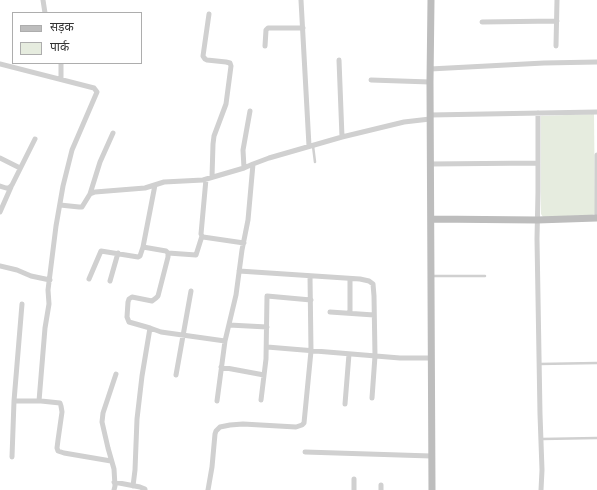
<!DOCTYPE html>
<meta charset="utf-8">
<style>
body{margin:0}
#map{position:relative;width:597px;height:490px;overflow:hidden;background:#fff;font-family:"Asap Condensed","Noto Sans Devanagari",sans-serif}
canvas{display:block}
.legend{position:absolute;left:12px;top:12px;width:130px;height:52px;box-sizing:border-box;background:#fff;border:1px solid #adadad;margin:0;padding:5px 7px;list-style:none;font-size:12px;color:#333}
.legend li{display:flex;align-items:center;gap:8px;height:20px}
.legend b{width:20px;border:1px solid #adadad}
</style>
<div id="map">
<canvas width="597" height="490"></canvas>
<ul class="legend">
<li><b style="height:5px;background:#bdbdbd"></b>सड़क</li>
<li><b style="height:11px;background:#e6ecdf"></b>पार्क</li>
</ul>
</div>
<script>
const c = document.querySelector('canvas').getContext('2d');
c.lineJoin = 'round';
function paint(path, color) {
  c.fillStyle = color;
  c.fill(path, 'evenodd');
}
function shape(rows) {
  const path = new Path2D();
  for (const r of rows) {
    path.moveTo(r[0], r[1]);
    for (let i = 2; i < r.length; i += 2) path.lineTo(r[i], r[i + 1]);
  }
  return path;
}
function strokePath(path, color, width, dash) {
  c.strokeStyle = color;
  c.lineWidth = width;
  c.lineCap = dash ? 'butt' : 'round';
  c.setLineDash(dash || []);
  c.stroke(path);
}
const green = shape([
 [594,114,595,214,592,215,543,217,541,214,541,116]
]);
const lane = shape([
 [313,146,315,162],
 [431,276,485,276],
 [539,364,597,363],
 [542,439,597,438]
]);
const street = shape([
 [43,0,45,13],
 [301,0,309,146],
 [209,14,203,56,205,59,207,60,226,62,230,63,231,66,226,104,214,136,213,144,212,177],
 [482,22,557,21],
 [265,46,266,30,268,28,303,28],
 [556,46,557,0],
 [339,60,342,137],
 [61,63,61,79],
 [0,64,94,88,97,92,72,150,63,186,56,226,48,290,49,304,45,328,39,401],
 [430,69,544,63,597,62],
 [371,80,430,82],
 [538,113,538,192,537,239,540,414,542,470,541,490],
 [430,115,597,112],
 [0,158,20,168],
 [430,164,538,163],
 [244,168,243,150,250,111],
 [206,179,201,234,202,236,203,237,244,243],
 [0,186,6,188,9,188,12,185,35,139],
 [90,194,100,162,113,133],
 [60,205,79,207,82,207,90,194,95,192,145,188,164,182,203,180,244,168,253,164,269,158,342,137,404,122,430,119],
 [0,212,11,187],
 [597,218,597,155],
 [143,247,166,251,168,253,168,257,158,296,156,298,152,301,132,297,129,299,128,302,127,317,129,322,150,328],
 [168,253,196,255,202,236],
 [0,266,17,270,31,276,50,280],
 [239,271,360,279,369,281,373,284,374,296,375,356,372,398],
 [89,279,101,251,138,257,140,256,143,247,155,185],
 [110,281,118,253],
 [330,312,374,315],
 [350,313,350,279],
 [229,325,267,327],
 [267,347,400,358,431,358],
 [221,367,264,375],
 [176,375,191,291],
 [261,400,266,359,267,296,311,300],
 [14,401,41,401,60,403,61,406,62,412,58,440,57,448,58,451,64,453,111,461],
 [217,401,225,341,236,295,242,250,248,220,253,164],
 [345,404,349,354],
 [305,452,431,456],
 [12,457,14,401,22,304],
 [354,479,354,490],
 [114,482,140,487,145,489,145,490],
 [133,486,135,470,137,419,142,376,150,328,161,332,225,341],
 [114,490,115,486,114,469,108,448,102,422,103,413,116,374],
 [208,490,212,467,215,434,216,431,220,427,230,425,243,424,296,427,302,425,304,423,311,351,310,276],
 [381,490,381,485]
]);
const secondary = shape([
 [431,0,430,82,432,490],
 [431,219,537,220,597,218]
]);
paint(green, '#e6ecdf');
strokePath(lane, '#d0d0d0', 2.5);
strokePath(street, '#d0d0d0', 5);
strokePath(secondary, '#bdbdbd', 7);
</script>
